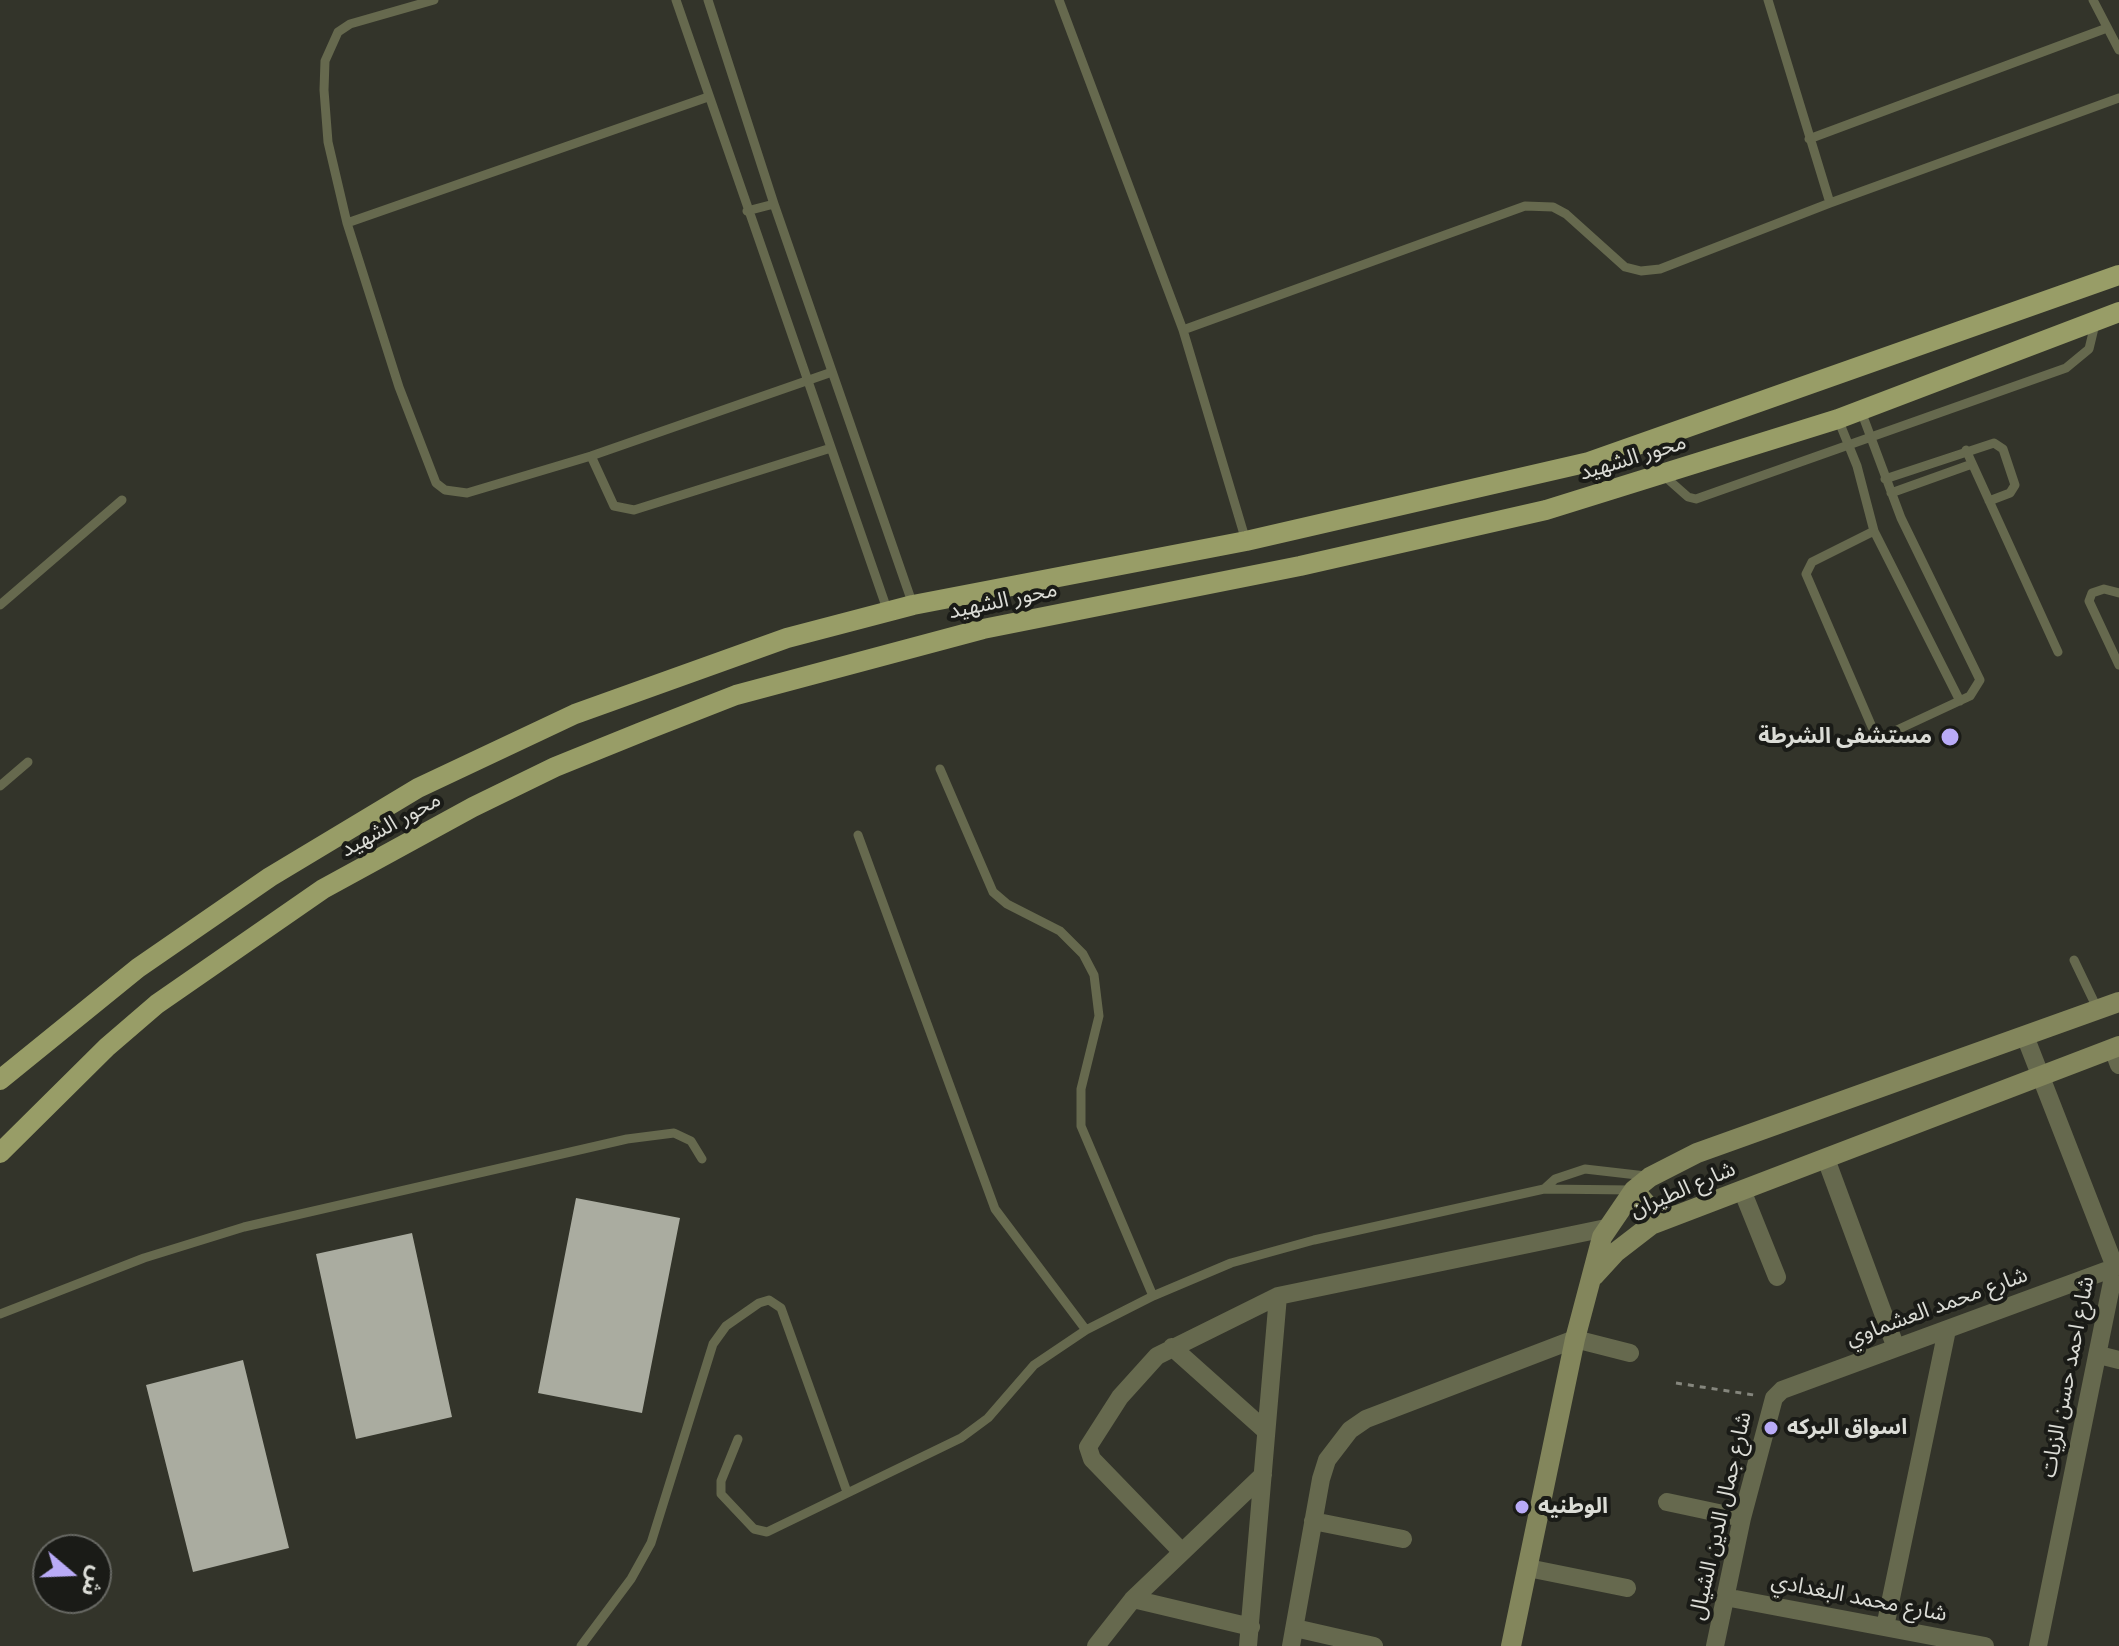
<!DOCTYPE html>
<meta charset="utf-8">
<style>
body{margin:0}
#map{position:relative;width:2119px;height:1646px;overflow:hidden;background:#33342a;font-family:"Fira Sans","Noto Sans Arabic",sans-serif}
canvas{display:block}
.north{position:absolute;left:32px;top:1534px;width:80px;height:80px;box-sizing:border-box;background:#1a1b17;border:2px solid #676863;border-radius:50%;rotate:109deg;font-size:22px;font-weight:700;line-height:32px;text-align:center;color:#dbdcd6}
.north::after{content:'';display:block;margin:auto;width:28px;height:36px;background:#b9abf7;clip-path:polygon(50% 0,100% 100%,50% 72%,0 100%)}
</style>
<div id="map">
<canvas width="2119" height="1646"></canvas>
<div class="north">ش</div>
</div>
<script>
const c = document.querySelector('canvas').getContext('2d');
c.lineJoin = 'round';
function paint(path, color) {
  c.fillStyle = color;
  c.fill(path, 'evenodd');
}
function shape(rows) {
  const path = new Path2D();
  for (const r of rows) {
    path.moveTo(r[0], r[1]);
    for (let i = 2; i < r.length; i += 2) path.lineTo(r[i], r[i + 1]);
  }
  return path;
}
function strokePath(path, color, width, dash) {
  c.strokeStyle = color;
  c.lineWidth = width;
  c.lineCap = dash ? 'butt' : 'round';
  c.setLineDash(dash || []);
  c.stroke(path);
}
function write(font, color, halo, rows, align = 'center') {
  c.font = font + ' "Fira Sans","Noto Sans Arabic",sans-serif';
  c.lineWidth = 8;
  c.setLineDash([]);
  c.textBaseline = 'middle';
  c.strokeStyle = halo;
  c.fillStyle = color;
  for (const [text, x, y, turn = 0] of rows) {
    c.save();
    c.translate(x, y);
    c.rotate((+turn || 0) * Math.PI / 180);
    c.textAlign = isNaN(turn) ? turn : align;
    if (halo) c.strokeText(text, 0, 0);
    c.fillText(text, 0, 0);
    c.restore();
  }
}
const building = shape([
 [576,1198,680,1218,642,1413,538,1393],
 [412,1233,452,1417,356,1439,316,1254],
 [243,1360,289,1548,193,1572,146,1385]
]);
const path = shape([
 [1676,1383,1754,1395]
]);
const service = shape([
 [434,0,350,24,338,32,325,61,324,90,328,142,347,223,399,387,436,483,445,490,467,493,591,456,832,372],
 [676,0,888,612],
 [708,0,774,204,913,605],
 [1059,0,1183,330,1246,541],
 [1768,0,1830,203],
 [2093,0,2119,50],
 [1809,139,2107,28],
 [747,211,774,204],
 [347,223,708,97],
 [1183,330,1525,206,1553,207,1566,214,1625,267,1641,271,1660,269,1830,203,2119,98],
 [1861,411,1901,518,1980,680,1970,696,1884,736,1872,727,1806,574,1812,562,1874,531],
 [1838,419,1857,466,1874,531,1960,701],
 [1966,450,2058,652],
 [591,456,614,506,634,510,831,448],
 [1662,474,1688,497,1696,499,2066,368,2089,349,2096,320],
 [1885,479,1994,443,2003,449,2015,485,2010,493,1989,501],
 [1891,493,1972,464],
 [2119,593,2104,589,2092,593,2089,601,2119,665],
 [0,605,122,500],
 [940,769,993,892,1007,904,1060,931,1083,954,1094,975,1099,1016,1081,1089,1081,1126,1153,1296],
 [0,786,28,762],
 [858,835,995,1209,1086,1330],
 [2074,960,2098,1010],
 [1544,1189,1555,1179,1585,1169,1646,1176],
 [0,1314,144,1258,244,1227,627,1139,674,1133,691,1141,702,1159],
 [738,1439,721,1481,721,1494,754,1529,767,1532,961,1438,988,1418,1034,1365,1086,1330,1153,1296,1231,1263,1314,1240,1544,1189,1632,1190],
 [581,1646,631,1579,651,1543,713,1344,726,1326,759,1303,769,1300,781,1308,847,1492]
]);
const minor = shape([
 [2025,1036,2115,1267,2038,1646],
 [2113,1049,2119,1065],
 [1826,1159,1896,1348],
 [1742,1190,1777,1277],
 [1172,1347,1266,1431],
 [2099,1355,2119,1360],
 [1667,1502,1742,1518],
 [1313,1521,1403,1539],
 [1182,1552,1092,1459,1088,1447,1120,1397,1157,1356,1278,1296,1606,1228],
 [1528,1568,1627,1588],
 [1725,1597,1985,1646],
 [1133,1599,1251,1627],
 [1885,1627,1947,1330],
 [1295,1628,1374,1646],
 [1096,1646,1133,1599,1263,1475],
 [1248,1646,1278,1296],
 [1291,1646,1321,1479,1327,1460,1350,1430,1366,1419,1575,1339,1630,1353],
 [1715,1646,1742,1518,1774,1398,1782,1390,2119,1266]
]);
const secondary = shape([
 [1634,1190,1650,1208,1674,1216],
 [1594,1276,1616,1252,1651,1225,2119,1046],
 [1511,1646,1575,1339,1602,1237,1634,1190,1650,1177,1697,1153,2119,1002]
]);
const primary = shape([
 [0,1080,138,968,270,877,418,788,575,714,787,638,913,605,1246,541,1589,462,2119,275],
 [0,1153,107,1047,157,1004,323,889,473,807,555,767,644,731,736,695,983,629,1300,566,1546,510,1838,419,2119,312]
]);
const markers = [
 [1950,737,10,"#b9abf7"],
 [1771,1428,8,"#b9abf7"],
 [1522,1507,8,"#b9abf7"]
];
const streetNames = [
 ["محور الشهيد",1633,458,-17],
 ["محور الشهيد",1003,601,-12],
 ["محور الشهيد",391,825,-29],
 ["شارع الطيران",1683,1190,-23],
 ["شارع محمد العشماوي",1937,1307,-20],
 ["شارع احمد حسن الزيات",2068,1377,-79],
 ["شارع جمال الدين الشيال",1721,1516,-77],
 ["شارع محمد البغدادي",1859,1598,11]
];
const poiNames = [
 ["مستشفى الشرطة",1932,737,"right"],
 ["اسواق البركه",1787,1428],
 ["الوطنيه",1538,1507]
];
paint(building, '#aaaca0');
strokePath(path, '#85867d', 3, [6, 6]);
strokePath(service, '#66694e', 9);
strokePath(minor, '#66694e', 18);
strokePath(secondary, '#83865c', 20);
strokePath(primary, '#989d67', 20);
for (const [x, y, r, color] of markers) {
  const dot = new Path2D();
  dot.arc(x, y, r, 0, 2 * Math.PI);
  c.fillStyle = color;
  c.fill(dot);
  strokePath(dot, '#1a1b17', 3);
}
write('22px', '#dbdcd6', '#1a1b17', streetNames);
write('bold 22px', '#dbdcd6', '#1a1b17', poiNames, 'left');
</script>
